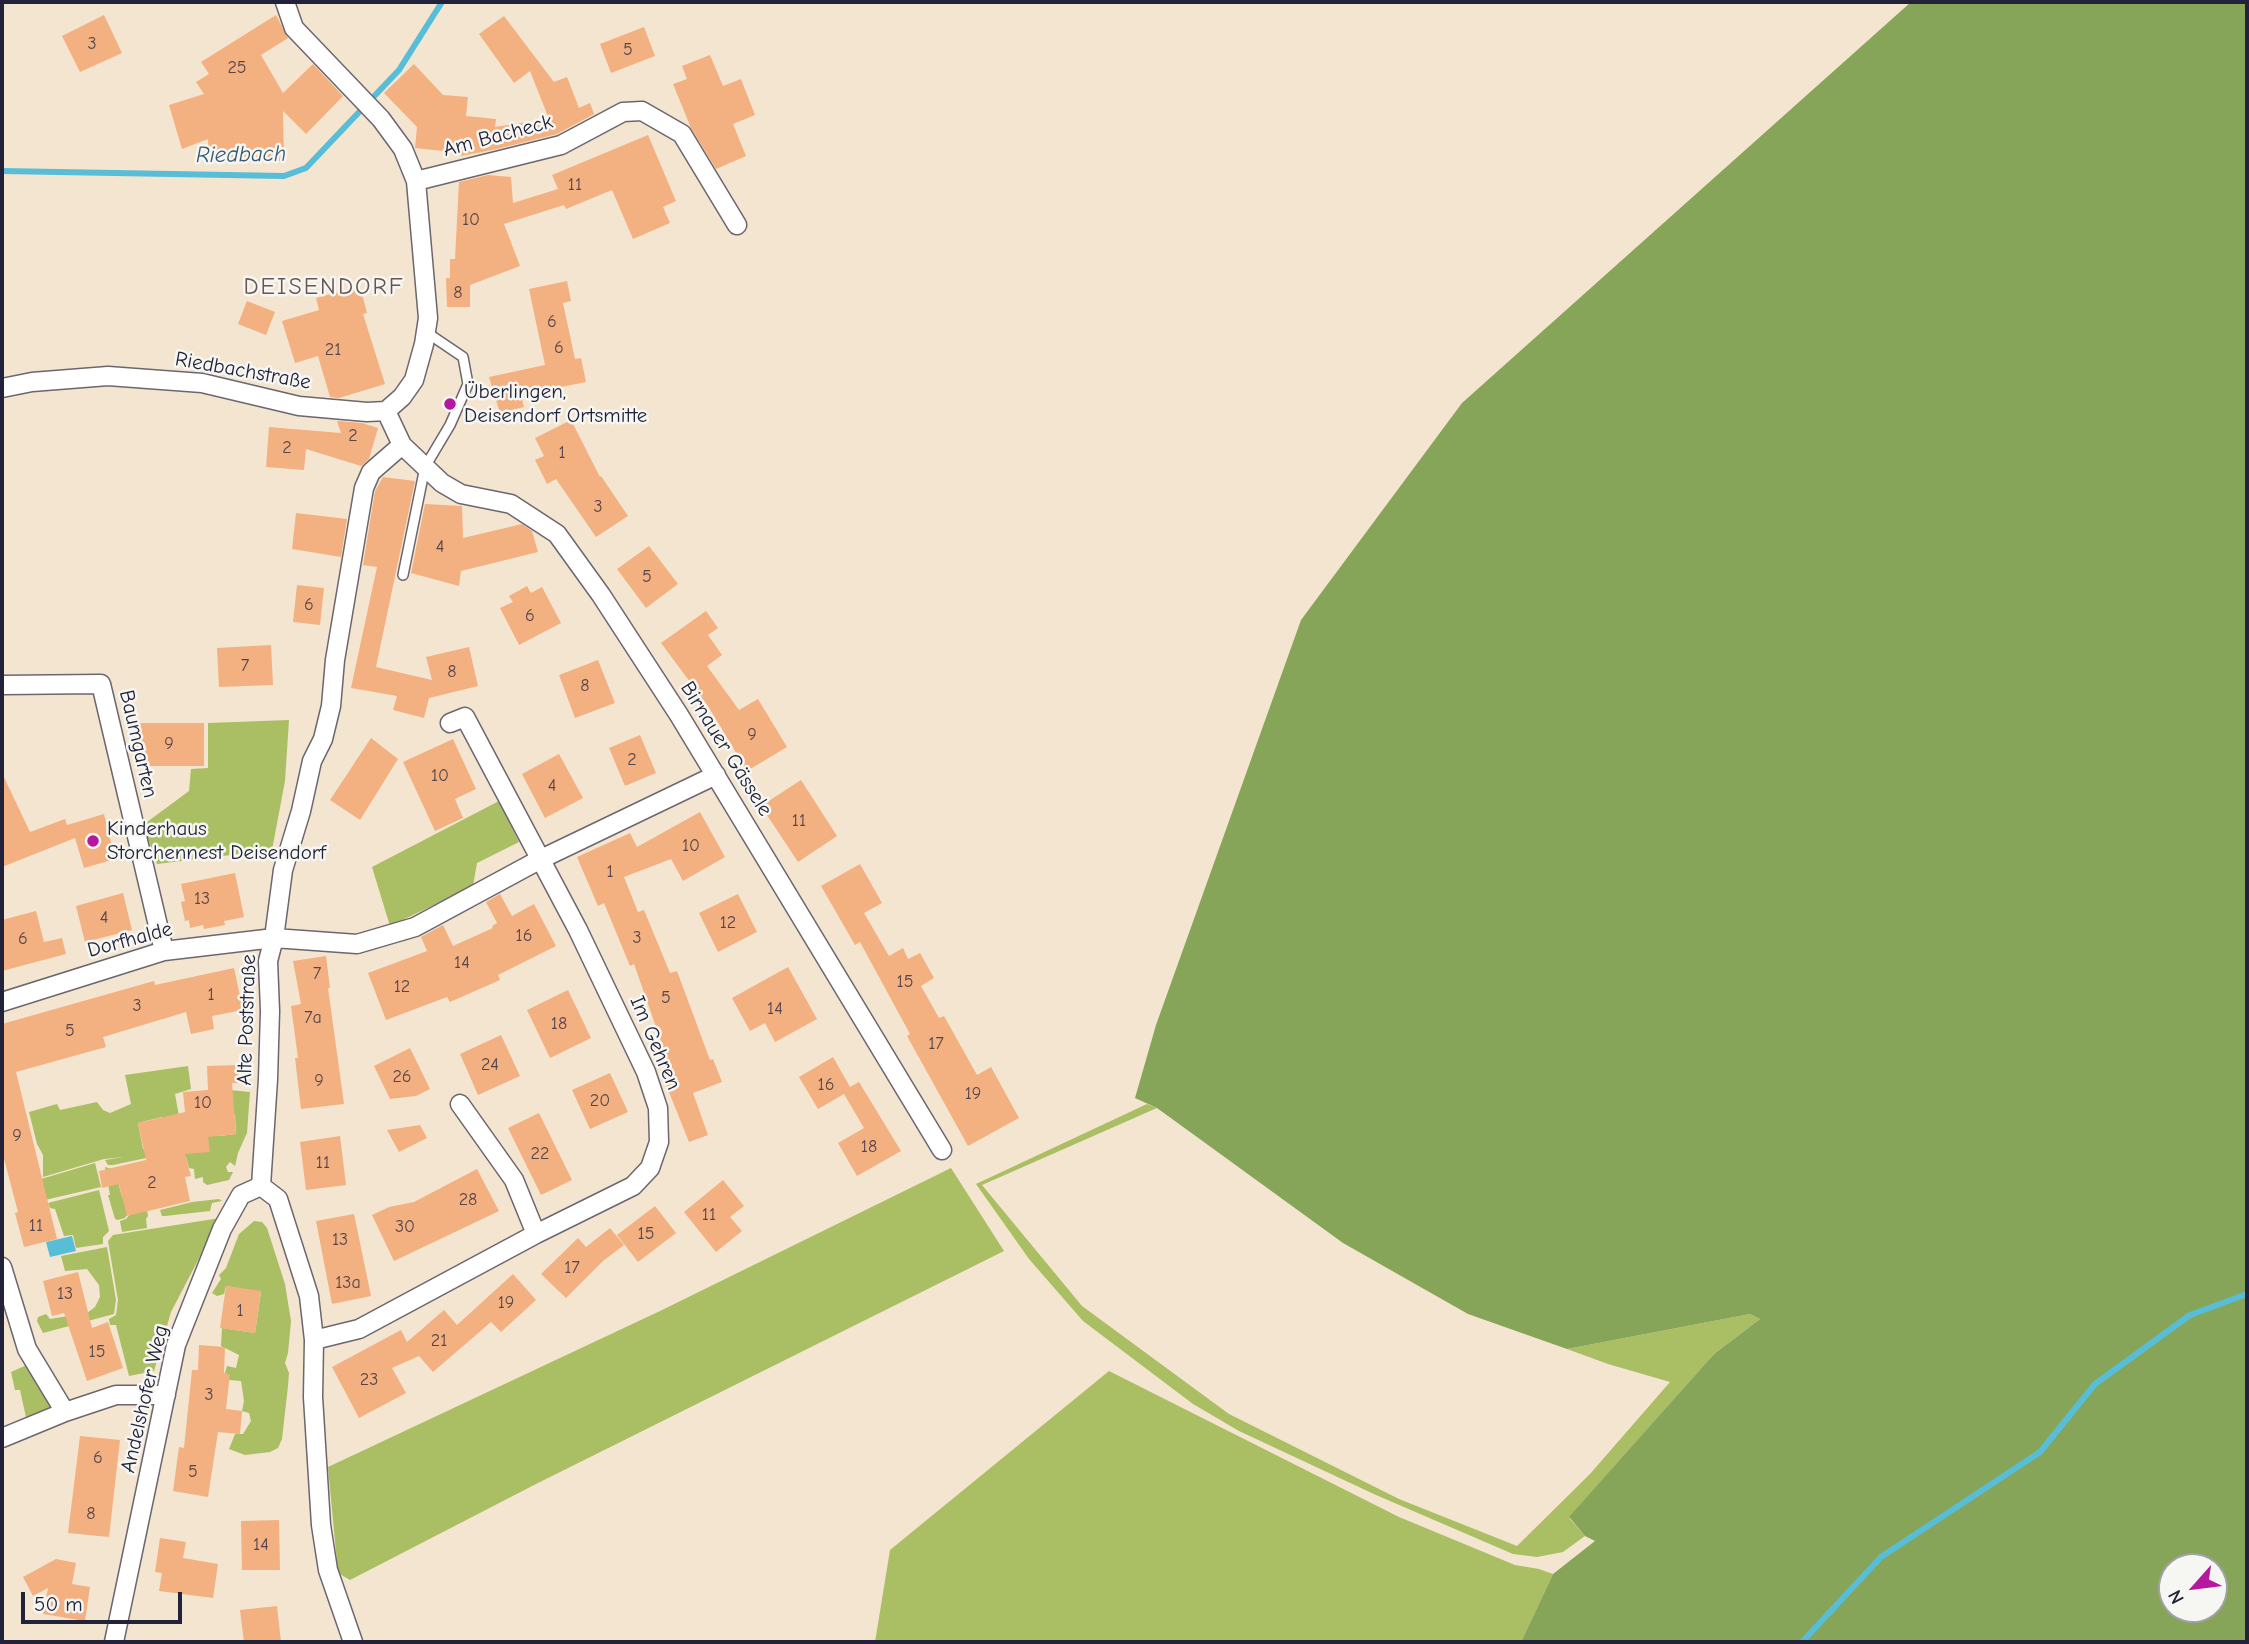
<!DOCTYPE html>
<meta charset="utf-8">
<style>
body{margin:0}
#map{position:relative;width:2249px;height:1644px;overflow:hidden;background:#f4e5d0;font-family:"Comic Neue",sans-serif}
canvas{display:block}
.frame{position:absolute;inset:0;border:4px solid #22223b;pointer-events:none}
.north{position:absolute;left:2158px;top:1553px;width:70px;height:70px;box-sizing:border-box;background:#f6f6f2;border:2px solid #a1a1a9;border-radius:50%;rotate:242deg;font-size:19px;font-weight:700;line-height:28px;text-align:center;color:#22223b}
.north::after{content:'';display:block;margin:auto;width:24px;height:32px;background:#b5179e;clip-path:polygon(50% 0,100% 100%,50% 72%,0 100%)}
.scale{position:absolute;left:21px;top:1592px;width:161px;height:32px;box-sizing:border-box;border:4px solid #22223b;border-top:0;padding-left:9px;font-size:21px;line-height:24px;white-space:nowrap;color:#22223b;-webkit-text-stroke:5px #f6f6f2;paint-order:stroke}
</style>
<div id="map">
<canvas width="2249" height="1644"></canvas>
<div class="frame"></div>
<div class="north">N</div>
<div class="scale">50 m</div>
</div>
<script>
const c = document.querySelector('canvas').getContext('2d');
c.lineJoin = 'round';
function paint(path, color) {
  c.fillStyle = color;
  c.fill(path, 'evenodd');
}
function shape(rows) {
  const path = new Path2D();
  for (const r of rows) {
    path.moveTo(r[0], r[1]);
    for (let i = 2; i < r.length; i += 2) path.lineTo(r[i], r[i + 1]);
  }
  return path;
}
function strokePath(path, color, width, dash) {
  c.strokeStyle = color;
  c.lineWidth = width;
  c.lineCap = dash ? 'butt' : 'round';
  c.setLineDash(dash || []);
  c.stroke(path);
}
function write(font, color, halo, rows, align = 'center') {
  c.font = font + ' "Comic Neue",sans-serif';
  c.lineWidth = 5;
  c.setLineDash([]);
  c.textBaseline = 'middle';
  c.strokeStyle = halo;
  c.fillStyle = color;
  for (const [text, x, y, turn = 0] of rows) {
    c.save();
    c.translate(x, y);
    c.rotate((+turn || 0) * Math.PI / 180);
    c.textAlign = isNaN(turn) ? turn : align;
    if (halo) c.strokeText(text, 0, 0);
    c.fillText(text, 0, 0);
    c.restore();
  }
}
const green = shape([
 [289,720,285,781,272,850,157,864,143,825,189,791,191,769,208,768,208,723],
 [499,801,519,842,477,863,473,886,390,926,372,867],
 [188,1066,191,1089,175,1094,180,1122,219,1136,236,1134,235,1115,222,1116,220,1089,250,1092,247,1133,238,1153,235,1166,230,1162,226,1167,228,1172,233,1172,229,1180,207,1185,203,1182,203,1177,195,1179,194,1169,189,1168,186,1157,152,1164,146,1158,113,1165,108,1165,105,1160,123,1157,104,1159,43,1177,43,1155,37,1144,29,1112,57,1104,60,1110,97,1102,103,1110,110,1113,131,1104,125,1075],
 [162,1117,168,1143,143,1149,138,1123],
 [1147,1104,1157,1108,982,1185,1082,1306,1229,1414,1399,1499,1517,1546,1590,1474,1670,1382,1608,1364,1567,1349,1750,1314,1760,1319,1714,1354,1569,1518,1585,1536,1563,1552,1537,1557,1513,1554,1376,1495,1239,1431,1193,1404,1083,1321,1029,1259,976,1184],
 [95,1163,101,1187,45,1200,41,1179],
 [105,1167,115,1170,122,1197,126,1199,129,1212,125,1218,118,1220,115,1219,108,1195,110,1195],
 [951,1168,1004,1251,536,1484,350,1580,338,1573,328,1467,660,1311],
 [99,1190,109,1231,103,1237,103,1244,76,1248,73,1235,64,1236,55,1209,50,1208,48,1203],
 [145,1197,148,1216,146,1219,147,1228,122,1232,120,1221,126,1219],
 [219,1199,222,1201,212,1203,210,1211,165,1216,162,1216,160,1210,192,1202],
 [220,1218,171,1312,154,1371,129,1376,116,1325,110,1325,109,1319,116,1315,118,1300,108,1241,113,1235],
 [254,1221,262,1222,267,1228,285,1284,291,1321,288,1353,285,1363,289,1373,288,1386,282,1439,278,1448,270,1452,245,1455,229,1449,235,1434,243,1434,251,1421,249,1413,242,1411,244,1401,241,1381,229,1380,225,1373,227,1366,236,1368,239,1355,221,1346,222,1328,255,1333,261,1292,226,1286,224,1294,217,1296,212,1293,221,1279,219,1275,226,1268,239,1234],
 [107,1247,116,1300,114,1314,43,1333,37,1321,38,1317,46,1314,50,1319,87,1313,95,1307,100,1297,99,1285,87,1269,65,1271,61,1256],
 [29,1364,52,1406,49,1413,27,1422,20,1390,15,1390,11,1372],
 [1109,1371,1399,1517,1515,1565,1539,1569,1553,1574,1521,1642,875,1642,890,1550]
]);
const forest = shape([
 [1911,2,2247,2,2247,1642,1521,1642,1553,1574,1595,1541,1585,1536,1569,1517,1714,1354,1760,1319,1750,1314,1567,1349,1468,1314,1343,1243,1157,1108,1135,1098,1156,1025,1301,620,1462,403],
 [2172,1567,2214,1567,2214,1609,2172,1609]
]);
const water = shape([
 [72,1236,76,1251,50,1257,46,1242]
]);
const stream = shape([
 [2,171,284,176,306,168,399,70,442,2],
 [1802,1642,1881,1557,2040,1452,2095,1384,2190,1315,2247,1294]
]);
const building = shape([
 [104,15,122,53,80,72,62,36],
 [276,15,288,38,261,55,283,93,313,64,343,96,306,134,283,111,284,161,209,162,208,139,182,149,169,105,204,94,196,82,209,74,201,62],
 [504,16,554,82,567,77,579,108,590,103,594,114,557,134,497,149,461,156,461,153,415,148,417,127,384,93,414,64,443,95,468,97,466,116,496,119,495,127,528,122,544,123,541,120,549,119,530,71,514,83,479,34],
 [644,27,655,56,611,73,600,44],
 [710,55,723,86,741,79,755,115,733,124,746,156,716,169,691,128,673,84,687,79,682,66],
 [648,135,676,201,663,207,670,223,633,239,612,190,566,209,564,205,504,224,520,266,470,285,470,307,447,307,446,278,450,278,450,259,455,259,459,182,488,175,511,177,513,203,558,189,552,175],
 [567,281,571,301,563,303,575,359,581,358,586,382,521,395,524,407,500,413,489,377,545,365,529,289],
 [360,286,367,313,363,314,385,384,339,398,330,397,318,356,295,363,282,321,319,310,316,298],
 [247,301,275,312,266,335,238,324],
 [571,420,600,477,601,476,628,516,596,537,556,479,547,484,535,460,544,456,535,438],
 [337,421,362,423,378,428,369,459,361,466,306,449,304,470,266,467,269,427,341,433],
 [383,477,415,481,376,667,432,680,426,657,469,647,478,686,429,698,424,718,393,710,397,696,351,688,377,567,363,565,375,491],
 [425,504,462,506,463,538,522,524,532,531,538,552,461,571,459,586,411,573],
 [296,513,347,519,341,557,292,549],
 [649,546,678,584,646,608,617,569],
 [297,585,324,588,320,625,293,622],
 [527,586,531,593,542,587,561,623,519,645,500,608,513,602,509,596],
 [706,611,718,628,708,635,722,655,707,666,739,710,758,699,787,747,747,771,708,706,661,643],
 [271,645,273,685,219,687,217,648],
 [598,660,615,703,575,718,559,675],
 [134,723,204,723,204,766,134,766],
 [640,735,656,773,625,786,609,748],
 [371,738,398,759,360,820,330,800],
 [453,739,476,789,455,799,463,818,435,831,403,762],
 [559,754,583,798,545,818,522,774],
 [2,773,30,832,65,819,67,825,104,814,115,859,84,868,75,838,2,867],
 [801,780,837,836,798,862,761,806],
 [700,812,725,857,683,881,671,859,624,877,638,912,644,910,670,973,677,971,710,1060,713,1059,722,1082,693,1093,708,1135,689,1142,665,1082,671,1080,662,1054,665,1053,634,964,630,966,604,903,598,906,577,857,630,833,637,847],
 [860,864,882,903,864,913,889,956,903,948,908,959,920,953,934,978,921,986,939,1018,944,1016,977,1075,991,1067,1019,1118,968,1146,907,1036,910,1034,860,942,855,945,821,886],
 [235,873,244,917,224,921,225,925,204,929,203,925,190,928,189,920,185,921,181,902,185,901,181,884],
 [123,893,132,930,85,942,76,906],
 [500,894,512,916,534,904,556,946,498,975,500,980,450,1002,447,997,386,1020,368,973,427,951,421,937,443,925,453,946,493,928,492,926,497,923,486,902],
 [738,894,757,932,718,952,699,913],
 [36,911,44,942,62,938,66,954,2,971,2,920],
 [326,956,330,988,328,988,344,1104,301,1109,295,1058,298,1058,291,1006,301,1004,293,961],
 [788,967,817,1019,775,1042,765,1023,750,1031,732,998],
 [234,968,243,1010,212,1016,214,1029,191,1034,186,1012,103,1037,106,1047,16,1072,57,1239,24,1247,15,1213,18,1212,2,1151,2,1024,154,981,155,985],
 [568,990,591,1038,550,1058,527,1010],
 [501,1035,520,1076,478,1095,460,1054],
 [410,1048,430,1089,416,1096,390,1099,374,1066],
 [833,1057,850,1087,859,1082,901,1151,857,1176,838,1143,864,1128,844,1094,818,1109,799,1077],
 [238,1065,239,1083,232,1083,236,1134,208,1137,210,1152,185,1154,191,1176,185,1177,190,1201,127,1216,119,1184,102,1188,99,1171,146,1160,138,1123,185,1112,183,1092,208,1090,207,1066],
 [610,1073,628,1112,590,1129,572,1090],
 [539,1113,572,1180,541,1195,508,1128],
 [420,1125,427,1138,399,1152,387,1130],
 [340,1136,346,1185,306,1190,300,1142],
 [477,1169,499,1211,394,1261,372,1215,389,1207,414,1202],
 [723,1180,744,1206,730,1217,742,1231,716,1252,684,1212],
 [655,1206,676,1233,638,1262,617,1235],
 [354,1214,371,1296,332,1304,316,1221],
 [610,1228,624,1245,603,1261,566,1298,541,1274,578,1238,586,1247],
 [78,1272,92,1328,108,1322,123,1368,87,1381,64,1313,52,1316,43,1281],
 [513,1274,536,1300,501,1332,491,1322,433,1372,419,1356,392,1368,406,1393,359,1418,332,1367,401,1330,407,1342,444,1310,457,1325],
 [226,1286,261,1291,255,1333,220,1328],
 [199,1345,225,1347,224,1373,230,1374,226,1409,242,1411,240,1434,218,1432,208,1497,173,1491,179,1447,184,1448,192,1370,198,1370],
 [80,1436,120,1440,109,1537,68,1533],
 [279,1520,280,1570,242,1570,241,1521],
 [160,1538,186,1542,183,1558,218,1564,213,1598,159,1591,162,1573,155,1572],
 [56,1559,76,1563,72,1584,90,1587,85,1621,43,1614,48,1588,33,1596,23,1577],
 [277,1606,281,1642,244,1642,240,1610]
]);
const lane = shape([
 [403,575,425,467,450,425,468,384,463,357,426,332]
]);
const street = shape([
 [416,181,561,145,623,112,642,111,682,134,737,225],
 [2,388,32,382,108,376,202,383,299,406,367,412,386,411,402,397,414,380,424,344,428,318,416,181,403,149,381,119,294,28,285,2],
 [386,411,402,445,442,483,461,494,511,504,557,534,601,595,679,715,942,1150],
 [2,685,101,684,164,951],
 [2,1002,164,951,274,938,357,944,415,927,539,860,716,775],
 [460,1104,514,1180,536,1234],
 [261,1186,268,1079,270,1011,268,961,274,938,283,870,301,811,312,761,323,739,331,706,335,660,364,488,371,472,402,445],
 [261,1186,278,1199,309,1296,314,1340,313,1397,321,1525,328,1570,353,1642],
 [2,1267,27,1349,65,1412,116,1395,166,1395],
 [314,1340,359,1329,536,1234,633,1186,650,1168,659,1142,658,1108,646,1072,578,930,465,717,450,723],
 [2,1438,65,1412],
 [114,1642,176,1345,222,1229,241,1195,261,1186]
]);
const markers = [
 [450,404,7,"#b5179e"],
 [93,841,7,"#b5179e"]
];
const numberNames = [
 ["3",92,44],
 ["5",628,50],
 ["25",237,68],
 ["11",575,185],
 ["10",471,220],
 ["8",458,293],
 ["6",552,322],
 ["6",559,348],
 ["21",333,350],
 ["2",353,436],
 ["2",287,448],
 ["1",562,453],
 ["3",598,507],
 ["4",440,547],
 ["5",647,577],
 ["6",309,605],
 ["6",530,616],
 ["7",245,666],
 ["8",452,672],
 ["8",585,686],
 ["9",752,735],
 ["9",169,744],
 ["2",632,760],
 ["10",440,776],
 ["4",552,786],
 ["11",799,821],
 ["10",691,846],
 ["1",610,872],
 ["13",202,899],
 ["4",104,918],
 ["12",728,923],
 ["16",524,936],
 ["3",637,938],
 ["6",23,939],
 ["14",462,963],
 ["7",317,974],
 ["15",905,982],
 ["12",402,987],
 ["1",211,995],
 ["5",666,998],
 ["3",137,1006],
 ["14",775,1009],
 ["7a",313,1018],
 ["18",559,1024],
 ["5",70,1031],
 ["17",936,1044],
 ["24",490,1065],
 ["26",402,1077],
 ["9",319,1081],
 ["16",826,1085],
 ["19",973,1094],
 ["20",600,1101],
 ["10",203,1103],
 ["9",17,1136],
 ["18",869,1147],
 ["22",540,1154],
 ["11",323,1163],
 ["2",152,1183],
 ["28",468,1200],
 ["11",709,1215],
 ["11",36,1226],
 ["30",405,1227],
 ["15",646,1234],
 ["13",340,1240],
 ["17",572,1268],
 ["13a",348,1283],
 ["13",65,1294],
 ["19",506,1303],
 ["1",240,1311],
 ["21",439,1341],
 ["15",97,1352],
 ["23",369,1380],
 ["3",209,1395],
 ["6",98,1458],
 ["5",193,1472],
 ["8",91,1514],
 ["14",261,1545]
];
const streetNames = [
 ["Am Bacheck",498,136,-15],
 ["Riedbachstraße",243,371,10],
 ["Baumgarten",138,744,77],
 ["Birnauer Gässele",726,749,58],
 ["Dorfhalde",130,940,-15],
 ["Alte Poststraße",247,1020,-88],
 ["Im Gehren",655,1043,67],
 ["Andelshofer Weg",145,1399,-77]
];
const poiNames = [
 ["Überlingen,",464,392],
 ["Deisendorf Ortsmitte",464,416],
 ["Kinderhaus",107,829],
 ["Storchennest Deisendorf",107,853]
];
const waterNames = [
 ["Riedbach",241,155,-1]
];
const quarterNames = [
 ["DEISENDORF",324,287]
];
paint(green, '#aabe63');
paint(forest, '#87a559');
paint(water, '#58bdd6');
strokePath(stream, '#58bdd6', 6);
paint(building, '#f3b080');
strokePath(lane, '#6c666f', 12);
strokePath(street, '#6c666f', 21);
strokePath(lane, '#fff', 9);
strokePath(street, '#fff', 18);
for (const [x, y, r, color] of markers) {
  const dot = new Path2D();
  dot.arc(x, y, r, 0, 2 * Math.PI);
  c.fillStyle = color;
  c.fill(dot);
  strokePath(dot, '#f6f6f2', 2.5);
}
write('18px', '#56464c', null, numberNames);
write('21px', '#22223b', '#f6f6f2', streetNames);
write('21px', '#22223b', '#f6f6f2', poiNames, 'left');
write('italic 23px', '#355871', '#f6f6f2', waterNames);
c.letterSpacing = '2px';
write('24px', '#6b5453', '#f6f6f2', quarterNames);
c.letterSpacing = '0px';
</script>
